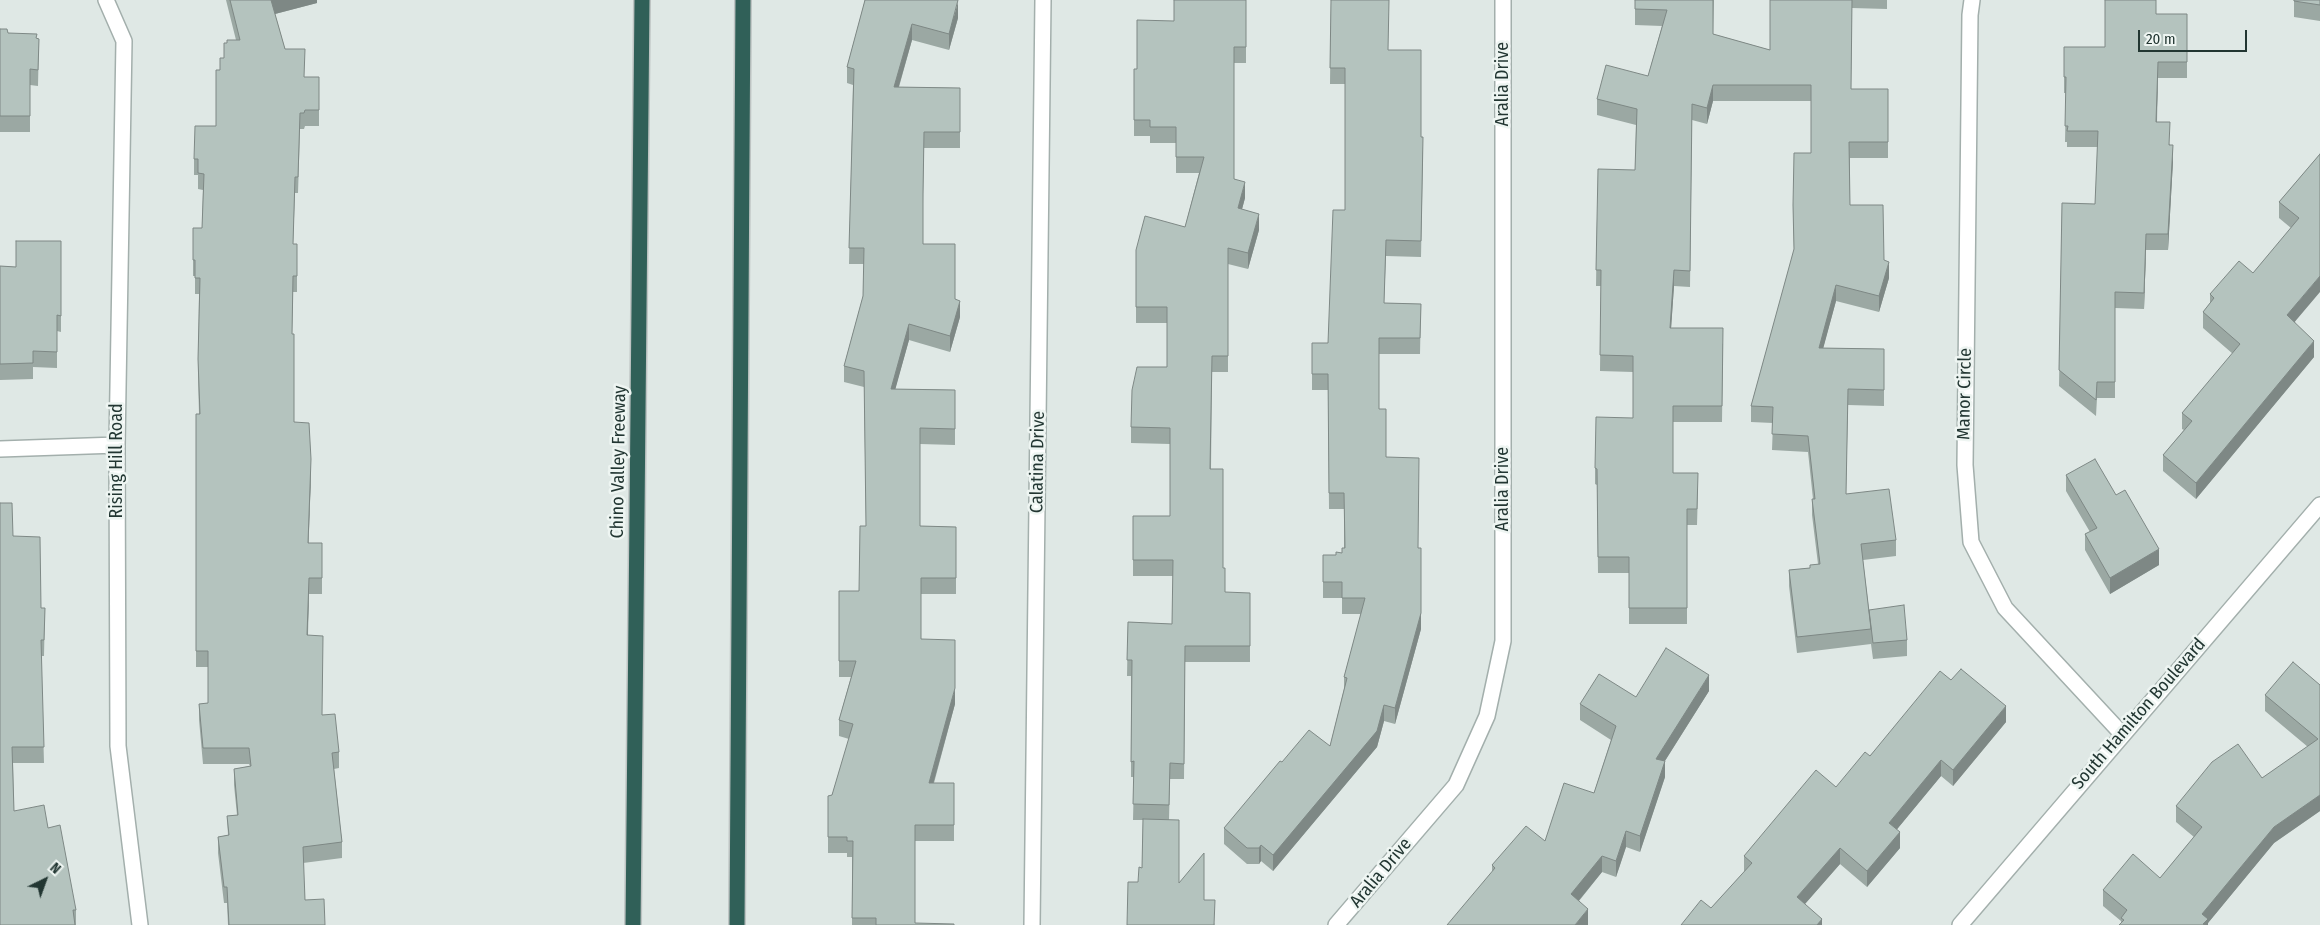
<!DOCTYPE html>
<style>
body{margin:0}
#map{position:relative;width:2320px;height:925px;overflow:hidden;background:#dfe8e5;font-family:"Fira Sans Condensed",sans-serif}
canvas{display:block}
.north{position:absolute;left:20px;top:855px;width:50px;height:50px;-webkit-text-stroke:4px #eef5f2;paint-order:stroke;rotate:42deg;font-size:14px;font-weight:700;line-height:20px;text-align:center;color:#223632}
.north::after{content:'';display:block;margin:auto;width:18px;height:22px;background:#223632;clip-path:polygon(50% 0,100% 100%,50% 72%,0 100%)}
.scale{position:absolute;left:2138px;top:30px;width:109px;height:22px;box-sizing:border-box;border:2px solid #223632;border-top:0;padding-left:6px;font-size:15px;line-height:18px;white-space:nowrap;color:#223632;-webkit-text-stroke:4px #eef5f2;paint-order:stroke}
</style>
<div id="map">
<canvas width="2320" height="925"></canvas>
<div class="north">N</div>
<div class="scale">20 m</div>
</div>
<script>
const c = document.querySelector('canvas').getContext('2d');
c.lineJoin = 'round';
function shape(rows) {
  const path = new Path2D();
  for (const r of rows) {
    path.moveTo(r[0], r[1]);
    for (let i = 2; i < r.length; i += 2) path.lineTo(r[i], r[i + 1]);
  }
  return path;
}
function strokePath(path, color, width, dash) {
  c.strokeStyle = color;
  c.lineWidth = width;
  c.lineCap = dash ? 'butt' : 'round';
  c.setLineDash(dash || []);
  c.stroke(path);
}
function paint(path, color) {
  c.fillStyle = color;
  c.fill(path, 'evenodd');
}
function write(font, color, halo, rows, align = 'center') {
  c.font = font + ' "Fira Sans Condensed",sans-serif';
  c.lineWidth = 5;
  c.setLineDash([]);
  c.textBaseline = 'middle';
  c.strokeStyle = halo;
  c.fillStyle = color;
  for (const [text, x, y, turn = 0] of rows) {
    c.save();
    c.translate(x, y);
    c.rotate((+turn || 0) * Math.PI / 180);
    c.textAlign = isNaN(turn) ? turn : align;
    if (halo) c.strokeText(text, 0, 0);
    c.fillText(text, 0, 0);
    c.restore();
  }
}
const minor = shape([
 [106,0,124,41,117,445,118,746,140,925],
 [1972,0,1970,15,1965,465,1971,542,2005,608,2122,734],
 [0,449,117,445],
 [1032,925,1043,0],
 [1336,925,1456,785,1487,716,1503,641,1503,0],
 [1960,925,2320,505]
]);
const motorway = shape([
 [633,925,642,0],
 [737,925,743,0]
]);
const wall = shape([
 [226,0,317,0,317,3,275,14,285,49,304,77,319,77,319,126,305,126,304,129,300,129,298,193,295,193,293,244,297,244,297,292,293,292,292,334,294,422,311,475,308,543,322,543,322,594,309,594,308,635,322,715,339,752,339,768,334,769,342,842,342,858,303,863,305,900,325,925,228,925,227,903,224,903,218,853,218,837,228,835,227,816,237,815,234,785,234,769,250,766,249,764,203,764,199,720,199,704,208,703,208,667,196,667,196,414,199,414,198,375,199,294,195,294,195,276,193,276,193,260,202,228,203,190,198,189,198,175,194,175,194,159,216,126,220,70,224,58,236,40],
 [865,0,958,18,949,50,912,40,899,87,960,88,960,148,924,148,923,203,923,244,955,299,960,317,950,352,909,340,895,389,955,390,955,445,920,444,920,526,956,527,956,594,921,594,921,639,955,704,934,783,954,783,954,841,915,841,915,923,954,925,852,925,852,857,847,857,847,853,828,853,828,796,832,795,849,739,839,736,839,720,851,677,839,677,839,591,859,591,866,526,864,387,844,382,844,366,863,296,864,264,849,264,853,85,847,83,847,67],
 [1246,0,1246,63,1234,63,1234,179,1245,198,1242,209,1259,230,1248,269,1228,264,1228,372,1212,372,1211,469,1225,593,1250,593,1250,662,1185,662,1184,779,1170,779,1169,820,1179,883,1204,900,1215,925,1138,882,1142,868,1143,820,1133,820,1134,777,1131,777,1131,676,1127,676,1128,622,1172,624,1173,576,1133,576,1133,516,1170,516,1170,444,1131,443,1131,427,1167,367,1167,323,1136,323,1136,250,1185,227,1199,173,1176,173,1176,143,1150,143,1150,136,1134,136,1134,69,1137,69,1174,21],
 [1331,0,1388,50,1421,137,1423,153,1421,257,1386,256,1384,303,1421,304,1420,354,1379,354,1379,409,1386,457,1418,548,1421,548,1421,629,1395,724,1384,721,1377,747,1273,871,1261,861,1259,864,1247,864,1224,844,1224,828,1282,762,1330,746,1344,689,1344,677,1361,614,1342,614,1342,598,1323,598,1323,555,1336,555,1342,553,1344,548,1344,509,1329,509,1328,390,1312,390,1312,343,1328,343,1345,210,1345,84,1330,84],
 [1635,0,1714,0,1713,34,1770,50,1770,0,1887,0,1887,9,1852,8,1851,89,1888,89,1888,158,1850,158,1850,205,1884,260,1889,278,1879,312,1836,301,1823,348,1884,349,1884,406,1848,405,1846,494,1896,540,1896,556,1863,560,1869,610,1907,640,1907,656,1873,659,1871,644,1797,653,1789,586,1789,570,1810,568,1818,564,1812,515,1812,499,1813,499,1808,452,1772,450,1773,423,1751,422,1751,406,1794,251,1793,205,1811,153,1811,101,1713,101,1707,124,1692,120,1690,287,1674,286,1671,328,1723,344,1722,422,1673,422,1673,473,1698,489,1697,525,1687,525,1687,624,1629,624,1629,573,1598,573,1597,485,1595,484,1595,468,1633,418,1633,372,1600,371,1601,286,1596,286,1597,219,1635,170,1636,125,1597,115,1597,99,1648,76,1662,26,1635,25],
 [2294,0,2320,0,2320,21,2294,17],
 [2156,14,2187,14,2187,78,2158,78,2157,122,2170,145,2173,161,2168,250,2146,250,2144,309,2115,308,2115,398,2097,398,2096,416,2059,386,2062,203,2095,204,2098,147,2067,147,2067,142,2065,142,2066,93,2064,93,2064,47,2105,47],
 [0,29,8,33,39,39,38,86,30,85,30,132,0,132],
 [2320,154,2295,322,2314,357,2196,499,2163,471,2163,455,2184,430,2182,429,2182,413,2233,354,2203,328,2203,312,2210,303,2210,294,2253,273,2291,228,2279,218,2279,202],
 [61,241,61,332,57,331,57,368,33,367,33,379,0,380,0,266,16,267],
 [2066,475,2116,495,2159,565,2110,594,2085,550,2085,534,2090,532,2066,491],
 [13,536,41,608,45,608,44,656,41,656,44,763,13,763,14,811,48,828,76,910,76,925,0,925],
 [1951,680,2006,722,1953,786,1941,776,1897,829,1900,848,1867,887,1840,864,1805,904,1822,925,1711,908,1744,872,1744,856,1836,787],
 [2320,685,2320,811,2274,843,2208,923,2208,925,2121,923,2121,921,2103,906,2103,890,2160,878,2194,837,2176,822,2176,806,2262,778,2308,747,2265,711,2265,695],
 [1709,691,1665,761,1665,777,1640,852,1626,847,1616,877,1602,872,1579,901,1588,925,1492,871,1492,865,1545,841,1594,793,1611,740,1580,720,1580,704,1636,697]
]);
const shadedWall = shape([
 [271,0,317,0,317,3,271,15],
 [958,2,958,18,949,50,949,34],
 [912,24,912,40,894,103,894,87],
 [2158,62,2158,78,2156,138,2156,122],
 [1713,85,1713,101,1707,124,1707,108],
 [2173,145,2173,161,2168,250,2168,234],
 [1245,182,1245,198,1238,224,1238,208],
 [1259,214,1259,230,1248,269,1248,253],
 [2146,234,2146,250,2144,309,2144,293],
 [1889,262,1889,278,1879,312,1879,296],
 [1674,270,1674,286,1670,344,1670,328],
 [2320,276,2320,292,2287,331,2287,315],
 [1836,285,1836,301,1819,364,1819,348],
 [960,301,960,317,950,352,950,336],
 [909,324,909,340,891,405,891,389],
 [2314,341,2314,357,2196,499,2196,483],
 [311,459,311,475,308,559,308,543],
 [2159,549,2159,565,2110,594,2110,578],
 [309,578,309,594,307,651,307,635],
 [1421,613,1421,629,1395,724,1395,708],
 [1709,675,1709,691,1656,775,1656,759],
 [955,688,955,704,929,799,929,783],
 [1384,705,1384,721,1377,747,1273,871,1273,855],
 [2006,706,2006,722,1953,786,1953,770],
 [1941,760,1941,776,1889,839,1889,823],
 [1665,761,1665,777,1640,852,1640,836],
 [2320,795,2320,811,2274,843,2208,923,2208,925,2202,925,2202,914,2274,827],
 [1626,831,1626,847,1616,877,1616,861],
 [1900,832,1900,848,1867,887,1867,871],
 [1261,845,1261,861,1259,864,1259,848],
 [1840,848,1840,864,1797,913,1797,897],
 [1602,856,1602,872,1571,910,1571,894],
 [1588,909,1588,925,1575,925],
 [1822,919,1822,925,1817,925]
]);
const building = shape([
 [230,0,271,0,285,49,305,49,304,77,319,77,319,110,305,110,304,113,300,113,298,177,295,177,293,244,297,244,297,276,293,276,292,334,294,334,294,422,309,423,311,459,308,543,322,543,322,578,309,578,307,635,323,636,322,715,335,714,339,752,332,753,342,842,303,847,305,900,324,899,325,925,229,925,227,887,224,887,218,837,229,835,227,816,238,815,234,769,251,766,249,748,203,748,199,704,208,703,208,651,196,651,196,414,200,414,198,359,200,278,195,278,195,260,193,260,193,228,202,228,204,174,198,173,198,159,194,159,195,126,216,126,216,70,220,70,220,58,224,58,224,43,227,43,227,40,240,40,230,0],
 [865,0,958,0,949,34,912,24,894,87,960,88,960,132,924,132,923,194,923,244,955,244,955,299,960,301,950,336,909,324,891,389,955,390,955,429,920,428,920,526,956,527,956,578,921,578,921,639,955,640,955,688,929,783,954,783,954,825,915,825,915,923,954,924,954,925,876,925,876,918,852,918,853,841,847,841,847,837,828,837,828,796,832,795,853,724,839,720,856,661,839,661,839,591,859,591,860,526,866,526,864,371,844,366,863,296,864,248,849,248,854,69,847,67,865,0],
 [1174,0,1246,0,1246,47,1234,47,1234,179,1245,182,1238,208,1259,214,1248,253,1228,248,1228,356,1212,356,1210,469,1223,469,1223,568,1225,568,1225,592,1250,593,1250,646,1185,646,1184,764,1170,763,1169,805,1133,804,1134,761,1131,762,1132,660,1127,660,1128,622,1172,624,1173,560,1133,560,1133,516,1170,516,1170,428,1131,427,1132,390,1137,367,1167,367,1167,307,1136,307,1136,250,1145,216,1185,227,1204,157,1176,157,1176,127,1150,127,1150,120,1134,120,1134,69,1137,69,1137,20,1174,21,1174,0],
 [1331,0,1389,0,1388,50,1421,50,1421,137,1423,137,1421,241,1386,240,1384,303,1421,304,1420,338,1379,338,1379,409,1386,409,1386,457,1419,458,1418,548,1421,548,1421,613,1395,708,1384,705,1377,731,1273,855,1261,845,1259,848,1247,848,1224,828,1280,761,1282,762,1309,730,1330,746,1347,678,1344,677,1365,598,1342,598,1342,582,1323,582,1323,555,1336,555,1336,552,1342,553,1342,548,1345,548,1344,493,1329,493,1328,374,1312,374,1312,343,1328,343,1333,210,1345,210,1345,68,1330,68,1331,0],
 [1635,0,1713,0,1713,34,1770,50,1770,0,1852,0,1851,89,1888,89,1888,142,1849,142,1850,205,1883,205,1884,260,1889,262,1879,296,1836,285,1819,348,1884,349,1884,390,1848,389,1846,494,1889,489,1896,540,1861,544,1871,629,1797,637,1789,570,1810,568,1810,565,1820,564,1812,499,1815,499,1808,436,1772,434,1773,407,1751,406,1794,249,1793,205,1794,153,1811,153,1811,85,1713,85,1707,108,1692,104,1690,271,1674,270,1670,328,1723,328,1722,406,1673,406,1673,473,1698,473,1697,509,1687,509,1687,608,1629,608,1629,557,1598,557,1597,469,1595,468,1596,417,1633,418,1633,356,1600,355,1601,270,1596,270,1598,169,1635,170,1637,109,1597,99,1606,65,1648,76,1667,10,1635,9,1635,0],
 [2105,0,2156,0,2156,14,2187,14,2187,62,2158,62,2156,122,2170,122,2169,145,2173,145,2168,234,2146,234,2144,293,2115,292,2115,382,2097,382,2096,400,2059,370,2062,203,2095,204,2098,131,2067,131,2068,126,2065,126,2066,77,2064,77,2064,47,2105,47,2105,0],
 [2294,0,2320,0,2320,5,2294,1,2294,0],
 [0,29,7,29,8,33,37,34,36,38,39,39,38,70,30,69,30,116,0,116,0,29],
 [2320,154,2320,276,2287,315,2314,341,2196,483,2163,455,2192,421,2182,413,2240,344,2203,312,2214,298,2210,294,2239,261,2253,273,2299,218,2279,202,2320,154],
 [16,241,61,241,61,316,57,315,57,352,33,351,33,363,0,364,0,266,16,267,16,241],
 [2095,459,2116,495,2125,490,2159,549,2110,578,2085,534,2097,528,2066,475,2095,459],
 [0,503,12,503,13,536,40,537,41,608,45,608,44,640,41,640,44,747,12,747,14,811,44,805,48,828,60,825,76,910,73,910,75,925,0,925,0,503],
 [1904,605,1907,640,1873,643,1869,610,1904,605],
 [1666,648,1709,675,1656,759,1665,761,1640,836,1626,831,1616,861,1602,856,1571,894,1588,909,1575,925,1447,925,1495,868,1492,865,1526,826,1545,841,1564,783,1594,793,1616,726,1580,704,1599,674,1636,697,1666,648],
 [2293,662,2320,685,2320,795,2274,827,2202,914,2208,919,2203,924,2205,925,2119,925,2124,920,2121,918,2127,910,2103,890,2133,854,2160,878,2202,827,2176,806,2212,762,2238,744,2262,778,2318,739,2265,695,2293,662],
 [1961,669,2006,706,1953,770,1941,760,1889,823,1900,832,1867,871,1840,848,1797,897,1822,919,1817,925,1681,925,1701,900,1711,908,1752,863,1744,856,1816,770,1836,787,1865,752,1870,756,1940,671,1951,680,1961,669],
 [1143,819,1179,820,1179,883,1204,853,1204,900,1215,900,1214,925,1127,925,1128,882,1138,882,1139,867,1142,868,1143,819]
]);
const streetNames = [
 ["Aralia Drive",1503,84,-90],
 ["Manor Circle",1965,394,-89],
 ["Rising Hill Road",117,461,-90],
 ["Chino Valley Freeway",619,462,-89],
 ["Calatina Drive",1038,462,-89],
 ["Aralia Drive",1503,489,-90],
 ["South Hamilton Boulevard",2139,714,-49],
 ["Aralia Drive",1381,873,-50]
];
strokePath(minor, '#a3afac', 18);
strokePath(motorway, '#bdc3c2', 18);
strokePath(minor, '#fff', 15);
strokePath(motorway, '#306058', 15);
paint(wall, '#9ba8a3');
paint(shadedWall, '#7e8885');
paint(building, '#b4c3be');
strokePath(building, '#7e8885', 1);
write('18px', '#223632', '#eef5f2', streetNames);
</script>
